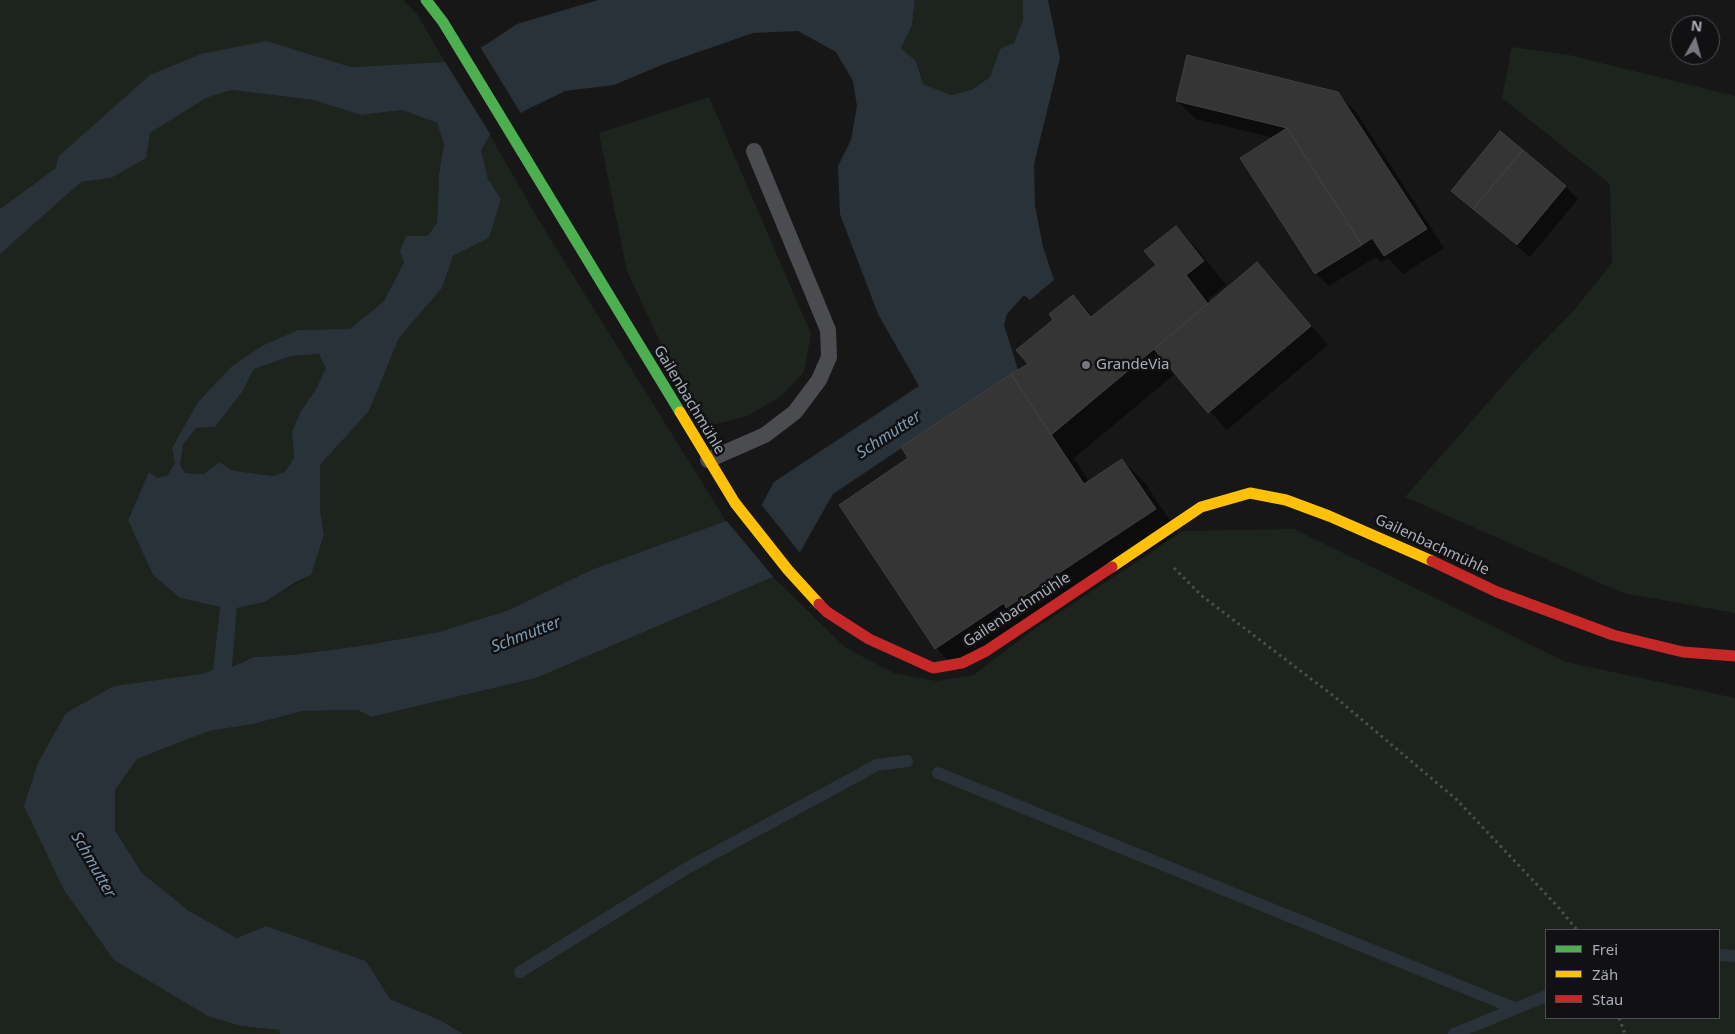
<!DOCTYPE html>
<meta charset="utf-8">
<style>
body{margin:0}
#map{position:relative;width:1735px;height:1034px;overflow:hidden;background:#171717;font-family:"Noto Sans",sans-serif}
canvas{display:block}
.legend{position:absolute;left:1545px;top:929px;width:175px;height:90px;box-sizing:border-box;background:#111113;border:1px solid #4d4f55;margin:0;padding:6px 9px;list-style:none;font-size:15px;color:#a8adb8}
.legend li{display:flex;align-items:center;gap:10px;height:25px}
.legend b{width:25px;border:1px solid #4d4f55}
.north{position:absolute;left:1670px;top:15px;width:50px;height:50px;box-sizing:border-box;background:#111113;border:1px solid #4d4f55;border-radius:50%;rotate:7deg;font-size:14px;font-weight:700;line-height:20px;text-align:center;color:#a8adb8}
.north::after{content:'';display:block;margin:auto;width:18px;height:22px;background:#757880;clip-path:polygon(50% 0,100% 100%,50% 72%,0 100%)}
</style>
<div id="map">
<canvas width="1735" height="1034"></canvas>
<ul class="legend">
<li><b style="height:6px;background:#4caf50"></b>Frei</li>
<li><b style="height:6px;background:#ffc107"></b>Zäh</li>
<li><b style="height:6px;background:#c62828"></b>Stau</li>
</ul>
<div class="north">N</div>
</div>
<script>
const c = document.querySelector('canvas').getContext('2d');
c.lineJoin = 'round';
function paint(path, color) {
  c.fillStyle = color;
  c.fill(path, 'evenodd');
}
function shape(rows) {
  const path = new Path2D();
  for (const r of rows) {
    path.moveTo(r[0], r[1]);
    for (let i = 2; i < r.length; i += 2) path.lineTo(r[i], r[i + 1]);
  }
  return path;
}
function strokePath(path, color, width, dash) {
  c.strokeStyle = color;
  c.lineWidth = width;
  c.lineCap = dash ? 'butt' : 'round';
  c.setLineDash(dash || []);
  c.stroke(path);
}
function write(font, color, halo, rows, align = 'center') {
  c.font = font + ' "Noto Sans",sans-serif';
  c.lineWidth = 5;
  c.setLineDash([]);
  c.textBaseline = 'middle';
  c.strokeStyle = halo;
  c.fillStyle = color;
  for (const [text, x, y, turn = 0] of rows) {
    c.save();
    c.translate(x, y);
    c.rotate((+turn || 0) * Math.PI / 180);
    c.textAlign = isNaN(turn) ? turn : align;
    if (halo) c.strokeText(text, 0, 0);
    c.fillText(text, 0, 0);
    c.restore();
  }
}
const green = shape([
 [0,0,403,0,417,14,445,62,351,67,267,41,56,168,0,209],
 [915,0,1023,0,1023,20,1014,44,1000,49,990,77,972,90,951,95,923,84,916,61,901,48,912,25],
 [1512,47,1569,55,1735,96,1735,613,1623,593,1405,497,1520,366,1575,309,1612,263,1610,184,1502,98],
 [232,90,313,100,361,115,402,110,437,123,444,144,439,174,437,223,404,262,384,301,350,329,298,330,232,366,198,402,172,448,175,463,168,475,158,478,149,473,128,519,153,575,180,598,220,607,213,670,202,674,38,763,241,1026,279,1030,280,1034,0,1034,0,254,81,182,111,178,150,133,206,98],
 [709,97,811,334,804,372,780,397,747,416,706,427,690,406,627,271,599,133],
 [490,135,538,219,726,521,591,570,509,610,439,632,367,645,292,655,254,657,232,667,237,608,265,602,311,575,324,535,320,509,320,465,369,411,399,338,442,288,453,256,489,238,501,199,488,179,481,150],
 [319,354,327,367,315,391,301,411,292,432,294,458,285,472,273,476,249,473,232,470,219,462,204,474,185,473,180,465,183,445,196,428,215,427,242,392,254,369,291,356],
 [1294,529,1566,662,1735,698,1735,1034,463,1034,442,1021,390,999,366,961,266,926,237,938,189,911,142,873,115,829,115,790,137,759,209,731,253,724,303,711,358,710,371,717,536,678,773,577,846,648,894,673,936,681,974,675,1027,634,1183,531],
 [1546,930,1719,930,1719,1018,1546,1018]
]);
const water = shape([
 [598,0,915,0,912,25,901,48,916,61,923,84,951,95,972,90,990,77,1000,49,1014,43,1023,20,1023,0,1048,0,1060,58,1034,164,1035,206,1043,247,1054,280,1030,300,1024,295,1007,314,1004,325,1018,370,833,494,800,552,773,577,536,678,371,717,358,710,303,711,253,724,209,731,137,759,115,790,115,830,142,873,189,911,237,938,266,926,366,961,390,999,442,1021,463,1034,280,1034,279,1030,241,1026,208,1016,114,960,64,890,24,806,38,763,66,713,114,686,202,674,213,670,220,607,180,598,153,575,128,520,149,472,158,478,168,475,175,463,172,448,198,402,232,366,262,346,298,330,350,329,384,301,404,262,400,251,406,236,427,236,437,223,439,174,444,144,437,123,402,110,361,115,313,100,232,90,206,98,150,133,146,158,111,178,81,182,0,254,0,209,56,168,58,157,150,75,201,54,267,41,351,67,445,62,484,46,517,24],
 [798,31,836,52,853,81,857,106,851,140,838,166,840,214,878,314,919,386,774,482,761,506,726,521,591,570,509,610,439,632,367,645,292,655,254,657,232,667,237,608,265,602,296,582,311,575,324,535,320,509,320,465,369,411,399,338,442,288,453,256,489,238,501,199,488,179,481,150,490,135,524,111,565,91,614,85,664,64,753,33],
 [319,354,326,368,315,391,301,411,292,432,294,458,285,472,273,476,249,473,232,470,219,462,204,474,185,473,180,465,183,445,196,428,215,427,242,392,254,369,291,356]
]);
const pier = shape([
 [479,45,522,115,492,137,444,60],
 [760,503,801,554,775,579,725,519]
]);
const shadow = shape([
 [1337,93,1356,112,1444,248,1403,274,1388,258,1381,262,1376,257,1329,286,1316,274,1242,159,1274,138,1196,119,1177,101],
 [1565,186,1578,199,1530,257,1452,191],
 [1176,228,1199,251,1226,285,1208,299,1211,303,1257,264,1328,345,1227,430,1176,373,1074,458,1089,482,1122,460,1145,483,1178,533,959,671,936,648,910,459,1029,364,1055,320,1073,296,1094,317,1158,266]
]);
const stream = shape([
 [938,773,1514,1008],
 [1719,955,1735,956],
 [520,972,687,868,877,765,907,761],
 [1454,1034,1546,996]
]);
const building = shape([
 [1187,55,1338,92,1427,229,1384,256,1372,238,1362,245,1287,128,1176,101,1187,55],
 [1287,128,1362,245,1315,274,1240,158,1287,128],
 [1500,131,1523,150,1473,209,1451,191,1500,131],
 [1523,150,1566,186,1517,245,1473,209,1523,150],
 [1176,226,1204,261,1186,275,1208,304,1051,435,1011,374,1028,364,1016,350,1053,320,1049,314,1073,295,1091,317,1156,265,1144,251,1176,226],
 [1257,262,1311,326,1208,413,1154,349,1257,262],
 [1011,374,1084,484,1122,459,1156,509,1006,608,1004,603,935,649,839,505,908,458,901,447,1011,374]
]);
const path = shape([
 [1174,568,1202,596,1335,697,1456,799,1559,908,1577,930],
 [1619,1018,1625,1034]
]);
const lane = shape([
 [708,460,765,435,795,412,819,380,829,357,828,330,754,151]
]);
const fast = shape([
 [426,0,443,22,680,412]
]);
const slow = shape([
 [680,412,735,503,788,570,819,604],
 [1112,567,1201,507,1250,493,1286,500,1329,516,1432,561]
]);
const jam = shape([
 [1432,561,1497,592,1613,635,1683,652,1735,656],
 [819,604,827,612,869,639,933,668,962,663,986,651,1112,567]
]);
const markers = [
 [1086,365,5,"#757880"]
];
const poiNames = [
 ["GrandeVia",1096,365]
];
const streetNames = [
 ["Gailenbachmühle",689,400,59],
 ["Gailenbachmühle",1432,545,25],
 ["Gailenbachmühle",1017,610,-33]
];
const waterNames = [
 ["Schmutter",889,435,-33],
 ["Schmutter",526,635,-21],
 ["Schmutter",93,865,60]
];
paint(green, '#1d241e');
paint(water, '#2a3239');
paint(pier, '#171717');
paint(shadow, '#0007');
strokePath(stream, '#2a3239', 12);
paint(building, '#353536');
strokePath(building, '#3f4043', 1);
strokePath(path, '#4d4e52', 3, [2.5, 4]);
strokePath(lane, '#4b4c50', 16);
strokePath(fast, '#4caf50', 11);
strokePath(slow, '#ffc107', 11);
strokePath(jam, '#c62828', 11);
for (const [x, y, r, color] of markers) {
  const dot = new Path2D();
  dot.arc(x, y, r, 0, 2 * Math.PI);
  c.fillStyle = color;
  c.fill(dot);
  strokePath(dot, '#111113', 2);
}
write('15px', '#a8adb8', '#111113', poiNames, 'left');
write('15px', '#a8adb8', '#111113', streetNames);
write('italic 16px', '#7f9bb3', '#111113', waterNames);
</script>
